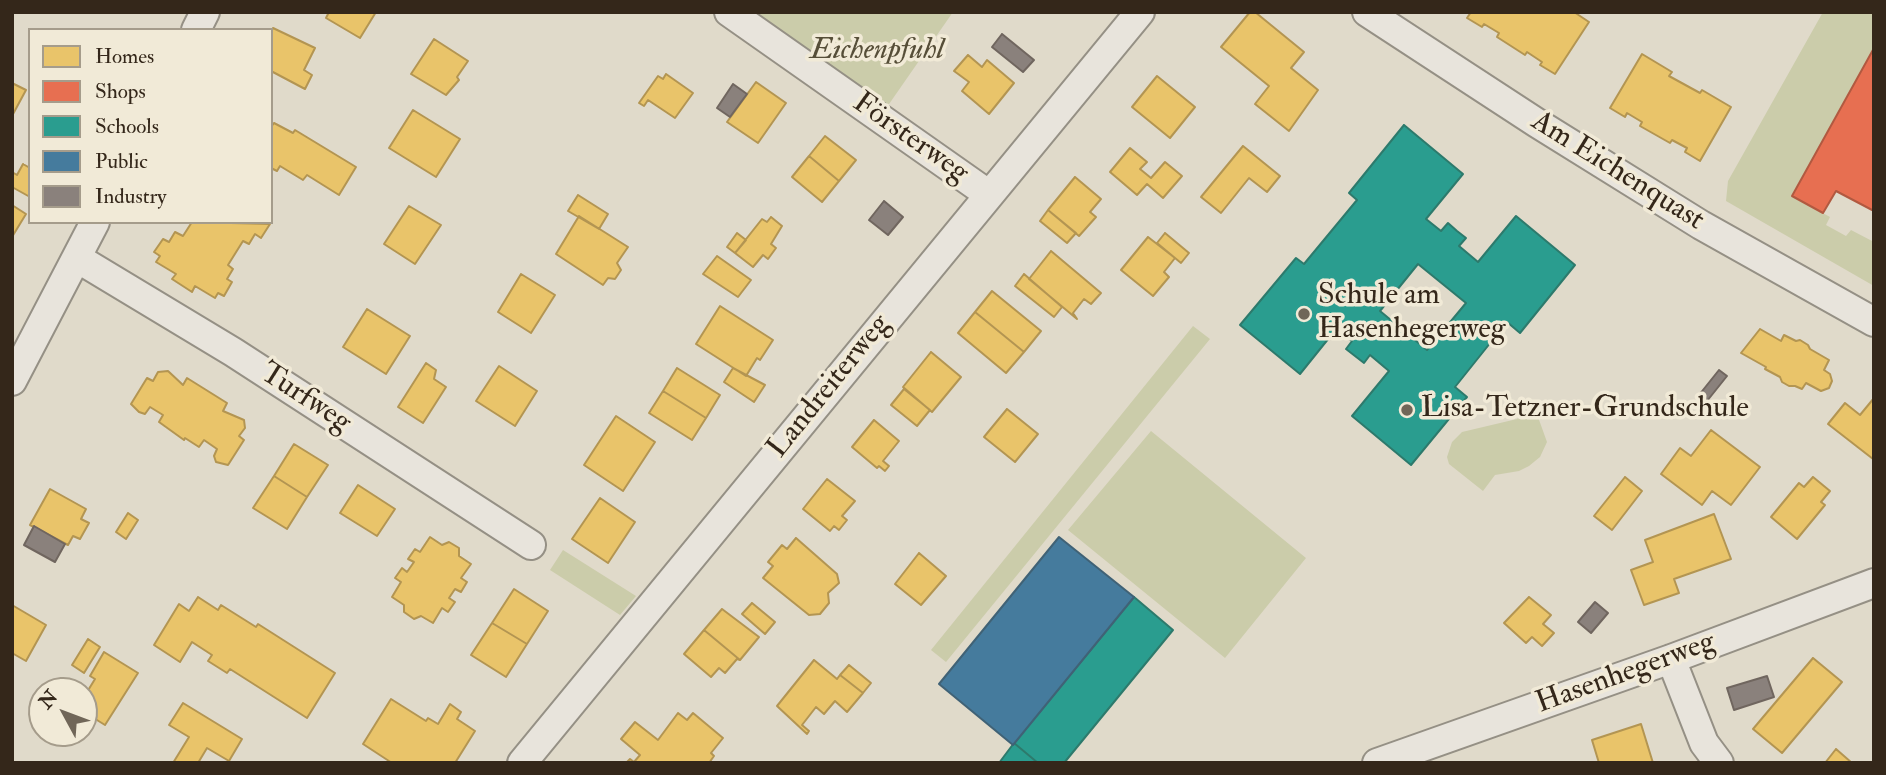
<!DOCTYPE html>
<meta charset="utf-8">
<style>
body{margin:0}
#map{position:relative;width:1886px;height:775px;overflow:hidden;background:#e0daca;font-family:"IM FELL Double Pica",serif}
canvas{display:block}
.frame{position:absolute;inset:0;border:14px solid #34271a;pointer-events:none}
.legend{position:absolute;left:28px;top:28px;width:245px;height:196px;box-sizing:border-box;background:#f1ead7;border:2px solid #a59c8b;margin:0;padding:9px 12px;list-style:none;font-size:21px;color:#34271a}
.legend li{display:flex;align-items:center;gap:14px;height:35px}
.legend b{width:35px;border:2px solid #a59c8b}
.north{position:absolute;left:28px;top:677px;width:70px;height:70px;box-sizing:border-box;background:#f1ead7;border:2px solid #a59c8b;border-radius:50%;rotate:311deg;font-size:19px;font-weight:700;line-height:28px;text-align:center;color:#34271a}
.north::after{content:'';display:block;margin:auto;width:24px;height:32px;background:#706658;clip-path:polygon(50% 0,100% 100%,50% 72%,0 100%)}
</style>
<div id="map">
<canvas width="1886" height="775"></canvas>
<div class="frame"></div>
<ul class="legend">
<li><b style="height:19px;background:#e9c46a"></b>Homes</li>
<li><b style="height:19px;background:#e76f51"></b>Shops</li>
<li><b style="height:19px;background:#2a9d8f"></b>Schools</li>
<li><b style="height:19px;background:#457b9d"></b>Public</li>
<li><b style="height:19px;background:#8a817c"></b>Industry</li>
</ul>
<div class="north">N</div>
</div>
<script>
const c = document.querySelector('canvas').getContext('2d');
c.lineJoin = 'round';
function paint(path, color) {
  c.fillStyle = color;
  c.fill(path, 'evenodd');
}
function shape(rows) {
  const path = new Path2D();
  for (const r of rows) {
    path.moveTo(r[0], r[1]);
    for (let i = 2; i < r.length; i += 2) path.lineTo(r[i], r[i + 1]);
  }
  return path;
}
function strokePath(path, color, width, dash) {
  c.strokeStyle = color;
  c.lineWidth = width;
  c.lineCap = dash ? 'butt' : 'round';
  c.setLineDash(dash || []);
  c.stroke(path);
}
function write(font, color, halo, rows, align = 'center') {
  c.font = font + ' "IM FELL Double Pica",serif';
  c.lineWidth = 7;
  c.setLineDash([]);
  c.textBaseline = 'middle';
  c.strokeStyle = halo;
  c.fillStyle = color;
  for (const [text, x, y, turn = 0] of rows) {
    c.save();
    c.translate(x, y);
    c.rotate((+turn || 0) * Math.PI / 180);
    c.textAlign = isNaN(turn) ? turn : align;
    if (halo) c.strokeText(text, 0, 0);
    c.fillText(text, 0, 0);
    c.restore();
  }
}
const green = shape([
 [753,12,953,12,887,107],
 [1823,12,1874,12,1874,48,1792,196,1830,217,1826,225,1846,236,1851,230,1874,242,1874,286,1726,201,1728,181],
 [1193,326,1210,339,946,662,931,650],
 [1523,414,1538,417,1547,442,1540,457,1529,466,1519,471,1495,475,1483,491,1449,464,1447,457,1452,442,1462,432,1517,419],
 [1151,431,1306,558,1225,658,1068,530],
 [563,550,636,596,620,615,550,570]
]);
const homes = shape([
 [329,12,376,12,360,38,326,18,329,12],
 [1250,12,1255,12,1304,52,1291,68,1318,90,1289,131,1255,104,1269,86,1221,47,1250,12],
 [1471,12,1574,12,1589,22,1555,74,1540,65,1542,62,1527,52,1525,55,1497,37,1499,33,1484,24,1482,27,1467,18,1471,12],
 [273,28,315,48,304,70,312,75,305,89,271,71,271,32,273,28],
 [434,39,468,61,457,77,459,80,446,95,411,74,434,39],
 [1642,54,1672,72,1669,76,1700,93,1702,90,1731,107,1700,161,1685,152,1687,148,1672,140,1670,143,1640,126,1642,122,1627,113,1625,117,1610,108,1642,54],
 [968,55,982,67,987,60,1014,83,989,114,962,91,969,82,954,71,968,55],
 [666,74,693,93,675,118,648,100,644,106,639,103,658,76,663,79,666,74],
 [1157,76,1195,107,1170,138,1132,107,1157,76],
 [756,82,786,103,758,143,727,122,756,82],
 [12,83,26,90,12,116,12,83],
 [413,110,460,139,436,177,389,148,413,110],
 [274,123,293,133,295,130,356,167,339,195,307,175,303,180,280,166,277,171,271,168,271,127,274,123],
 [825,136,856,160,839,181,809,156,825,136],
 [1243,146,1280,176,1267,192,1249,178,1221,213,1201,197,1243,146],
 [1130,148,1147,162,1140,169,1151,178,1165,162,1182,176,1163,198,1147,184,1137,195,1110,172,1130,148],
 [809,156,839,181,822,202,792,177,809,156],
 [23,164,30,168,30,197,12,187,12,172,17,175,23,164],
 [1075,177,1101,199,1090,212,1096,217,1079,236,1048,210,1075,177],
 [578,195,608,214,599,229,568,211,578,195],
 [12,205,26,214,12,237,12,205],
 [409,206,441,225,415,264,384,244,409,206],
 [1048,210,1076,233,1067,243,1040,221,1048,210],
 [579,216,628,247,617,263,621,270,615,279,608,278,603,285,556,254,579,216],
 [771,217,782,226,771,244,776,248,768,259,763,255,753,267,735,253,762,219,767,222,771,217],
 [192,222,270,224,261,238,255,234,249,244,243,241,228,265,233,269,227,279,232,282,224,296,218,293,215,298,195,286,192,292,172,279,176,274,156,262,160,256,154,252,163,239,169,242,175,232,183,236,192,222],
 [737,233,746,240,735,253,727,247,737,233],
 [1165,233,1189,253,1181,263,1157,243,1165,233],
 [1148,237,1175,258,1164,272,1169,277,1153,296,1121,270,1148,237],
 [1051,251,1101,293,1091,304,1084,299,1073,313,1077,319,1029,279,1051,251],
 [717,256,751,280,738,297,703,274,717,256],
 [521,274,555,295,531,333,498,312,521,274],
 [1024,274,1062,307,1054,317,1015,286,1024,274],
 [992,291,1041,331,1024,352,975,312,992,291],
 [720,306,773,340,760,360,757,358,746,376,696,344,720,306],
 [367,309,410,336,386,374,343,347,367,309],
 [975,312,1024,352,1006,373,958,333,975,312],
 [1760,329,1781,341,1784,335,1796,341,1800,340,1808,345,1810,349,1829,360,1824,370,1830,374,1832,381,1829,388,1821,391,1806,383,1802,389,1795,386,1789,386,1782,382,1780,377,1765,369,1766,367,1741,353,1760,329],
 [931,352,961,377,932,412,903,387,931,352],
 [426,363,436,370,434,379,446,387,423,423,398,407,426,363],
 [499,366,537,391,515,426,476,401,499,366],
 [677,368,720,395,706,418,663,391,677,368],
 [733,368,765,385,754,402,724,382,733,368],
 [168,371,183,385,187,378,227,403,223,411,244,420,245,428,239,436,244,440,228,465,216,462,214,456,217,449,204,440,199,447,185,438,184,440,159,422,163,415,150,407,145,414,139,412,131,404,147,378,153,381,158,372,168,371],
 [904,389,930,410,917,426,891,405,904,389],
 [663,391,706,418,692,440,649,413,663,391],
 [1874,398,1874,457,1873,459,1828,424,1845,403,1860,415,1874,398],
 [1007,409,1038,434,1015,462,984,437,1007,409],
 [616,416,655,442,623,491,584,465,616,416],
 [874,420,899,441,883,461,889,466,885,471,879,466,877,468,852,447,874,420],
 [1711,430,1760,467,1731,505,1712,491,1702,505,1661,474,1680,448,1691,456,1711,430],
 [294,444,328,465,307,497,274,476,294,444],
 [274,476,307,497,287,529,253,508,274,476],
 [1625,477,1642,491,1612,530,1594,516,1625,477],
 [1813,477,1830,491,1821,502,1825,505,1797,539,1771,517,1799,483,1804,487,1813,477],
 [827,479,855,501,842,516,847,520,839,530,834,526,830,531,803,509,827,479],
 [358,485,395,509,377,536,340,513,358,485],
 [50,489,86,509,81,519,89,523,80,539,73,536,68,545,30,525,50,489],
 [600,498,635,522,608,563,572,539,600,498],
 [128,513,138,520,126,539,116,532,128,513],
 [1714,514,1731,559,1674,579,1679,593,1644,605,1631,570,1653,562,1645,540,1714,514],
 [430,537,442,545,449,542,459,548,459,556,471,564,461,578,467,582,461,592,455,589,449,598,455,602,448,612,442,608,433,623,421,616,414,619,404,612,404,605,392,597,401,582,395,578,402,568,407,572,414,562,408,559,415,549,420,552,430,537],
 [796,538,837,574,839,583,828,593,829,603,820,614,809,615,763,578,773,566,768,562,782,545,787,549,796,538],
 [919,553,946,576,921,605,895,584,919,553],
 [514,589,548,611,527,644,492,623,514,589],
 [198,597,218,610,221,605,256,627,258,624,335,673,307,718,230,669,227,673,208,661,212,655,192,642,180,662,154,645,179,604,189,611,198,597],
 [1529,597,1551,615,1543,624,1554,633,1542,646,1532,637,1526,643,1504,623,1529,597],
 [752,603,775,622,765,634,742,614,752,603],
 [12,605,46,625,26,661,12,653,12,605],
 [722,609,759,637,740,660,704,630,722,609],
 [492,623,527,644,506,677,471,655,492,623],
 [704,630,740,660,737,659,725,673,719,668,711,677,684,654,704,630],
 [88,639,100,647,84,673,72,665,88,639],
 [104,652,138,673,105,725,84,712,84,697,95,679,90,676,104,652],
 [1813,658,1842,682,1782,753,1753,729,1813,658],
 [814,660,837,679,840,675,863,693,847,712,835,701,824,714,816,707,802,725,809,731,807,734,777,706,814,660],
 [849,665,871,683,863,693,840,675,849,665],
 [391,699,426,721,428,718,438,724,450,704,461,712,457,719,475,731,455,763,392,763,363,744,391,699],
 [183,703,242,739,229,761,207,748,198,763,173,763,189,737,169,725,183,703],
 [678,713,687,720,693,713,723,738,711,753,714,756,709,763,626,763,630,759,634,762,640,755,621,739,635,722,658,740,678,713],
 [1641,724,1653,763,1599,763,1592,740,1641,724],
 [1836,749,1852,763,1825,763,1836,749]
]);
const shops = shape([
 [1874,48,1874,211,1836,191,1823,213,1792,196,1874,48]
]);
const schools = shape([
 [1404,125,1463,174,1426,219,1441,231,1448,223,1457,231,1466,238,1459,246,1478,262,1516,216,1575,265,1520,333,1507,322,1455,387,1467,397,1411,465,1352,416,1389,371,1370,355,1364,363,1346,349,1352,341,1344,334,1337,328,1300,374,1240,325,1296,258,1304,264,1357,200,1349,193,1404,125],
 [1418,264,1466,303,1427,350,1380,311,1418,264],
 [1134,597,1173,630,1064,763,1038,763,1014,743,1134,597],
 [1014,743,1038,763,999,763,1014,743]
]);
const public = shape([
 [1059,537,1134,597,1013,745,939,684,1059,537]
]);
const industry = shape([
 [1002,34,1034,60,1023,72,992,47,1002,34],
 [733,84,747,94,730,117,717,108,733,84],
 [884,201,903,217,888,235,869,220,884,201],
 [1719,370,1727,376,1707,401,1699,395,1719,370],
 [34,526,65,544,55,562,24,545,34,526],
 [1595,602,1608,613,1591,633,1578,622,1595,602],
 [1767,676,1774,697,1734,710,1727,688,1767,676]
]);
const minor = shape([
 [729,12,988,194],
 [1367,12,1537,123,1701,225,1874,322],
 [196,30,205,12],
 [77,258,233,352,531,545],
 [12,381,95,222],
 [1671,659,1704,743,1719,763],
 [522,763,1140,12],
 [1377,763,1671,659,1874,583]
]);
const markers = [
 [1304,314,7,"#706658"],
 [1407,410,7,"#706658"]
];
const parkNames = [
 ["Eichenpfuhl",877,52]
];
const streetNames = [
 ["Försterweg",910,139,35],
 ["Am Eichenquast",1617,172,32],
 ["Landreiterweg",830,387,-51],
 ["Turfweg",305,399,33],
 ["Hasenhegerweg",1626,674,-20]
];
const poiNames = [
 ["Schule am",1318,297],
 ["Hasenhegerweg",1318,331],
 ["Lisa-Tetzner-Grundschule",1421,410]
];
paint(green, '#cbccaa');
paint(homes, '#e9c46a');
strokePath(homes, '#b39552', 2);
paint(shops, '#e76f51');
strokePath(shops, '#b15940', 2);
paint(schools, '#2a9d8f');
strokePath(schools, '#2d7a6c', 2);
paint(public, '#457b9d');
strokePath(public, '#406276', 2);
paint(industry, '#8a817c');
strokePath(industry, '#70665f', 2);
strokePath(minor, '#959085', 32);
strokePath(minor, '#e8e4dc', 28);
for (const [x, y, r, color] of markers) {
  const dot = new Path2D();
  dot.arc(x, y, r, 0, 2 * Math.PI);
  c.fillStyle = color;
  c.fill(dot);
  strokePath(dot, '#f1ead7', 2.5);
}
write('italic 30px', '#564e38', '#f1ead7', parkNames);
write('30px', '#34271a', '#f1ead7', streetNames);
write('30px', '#34271a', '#f1ead7', poiNames, 'left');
</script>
